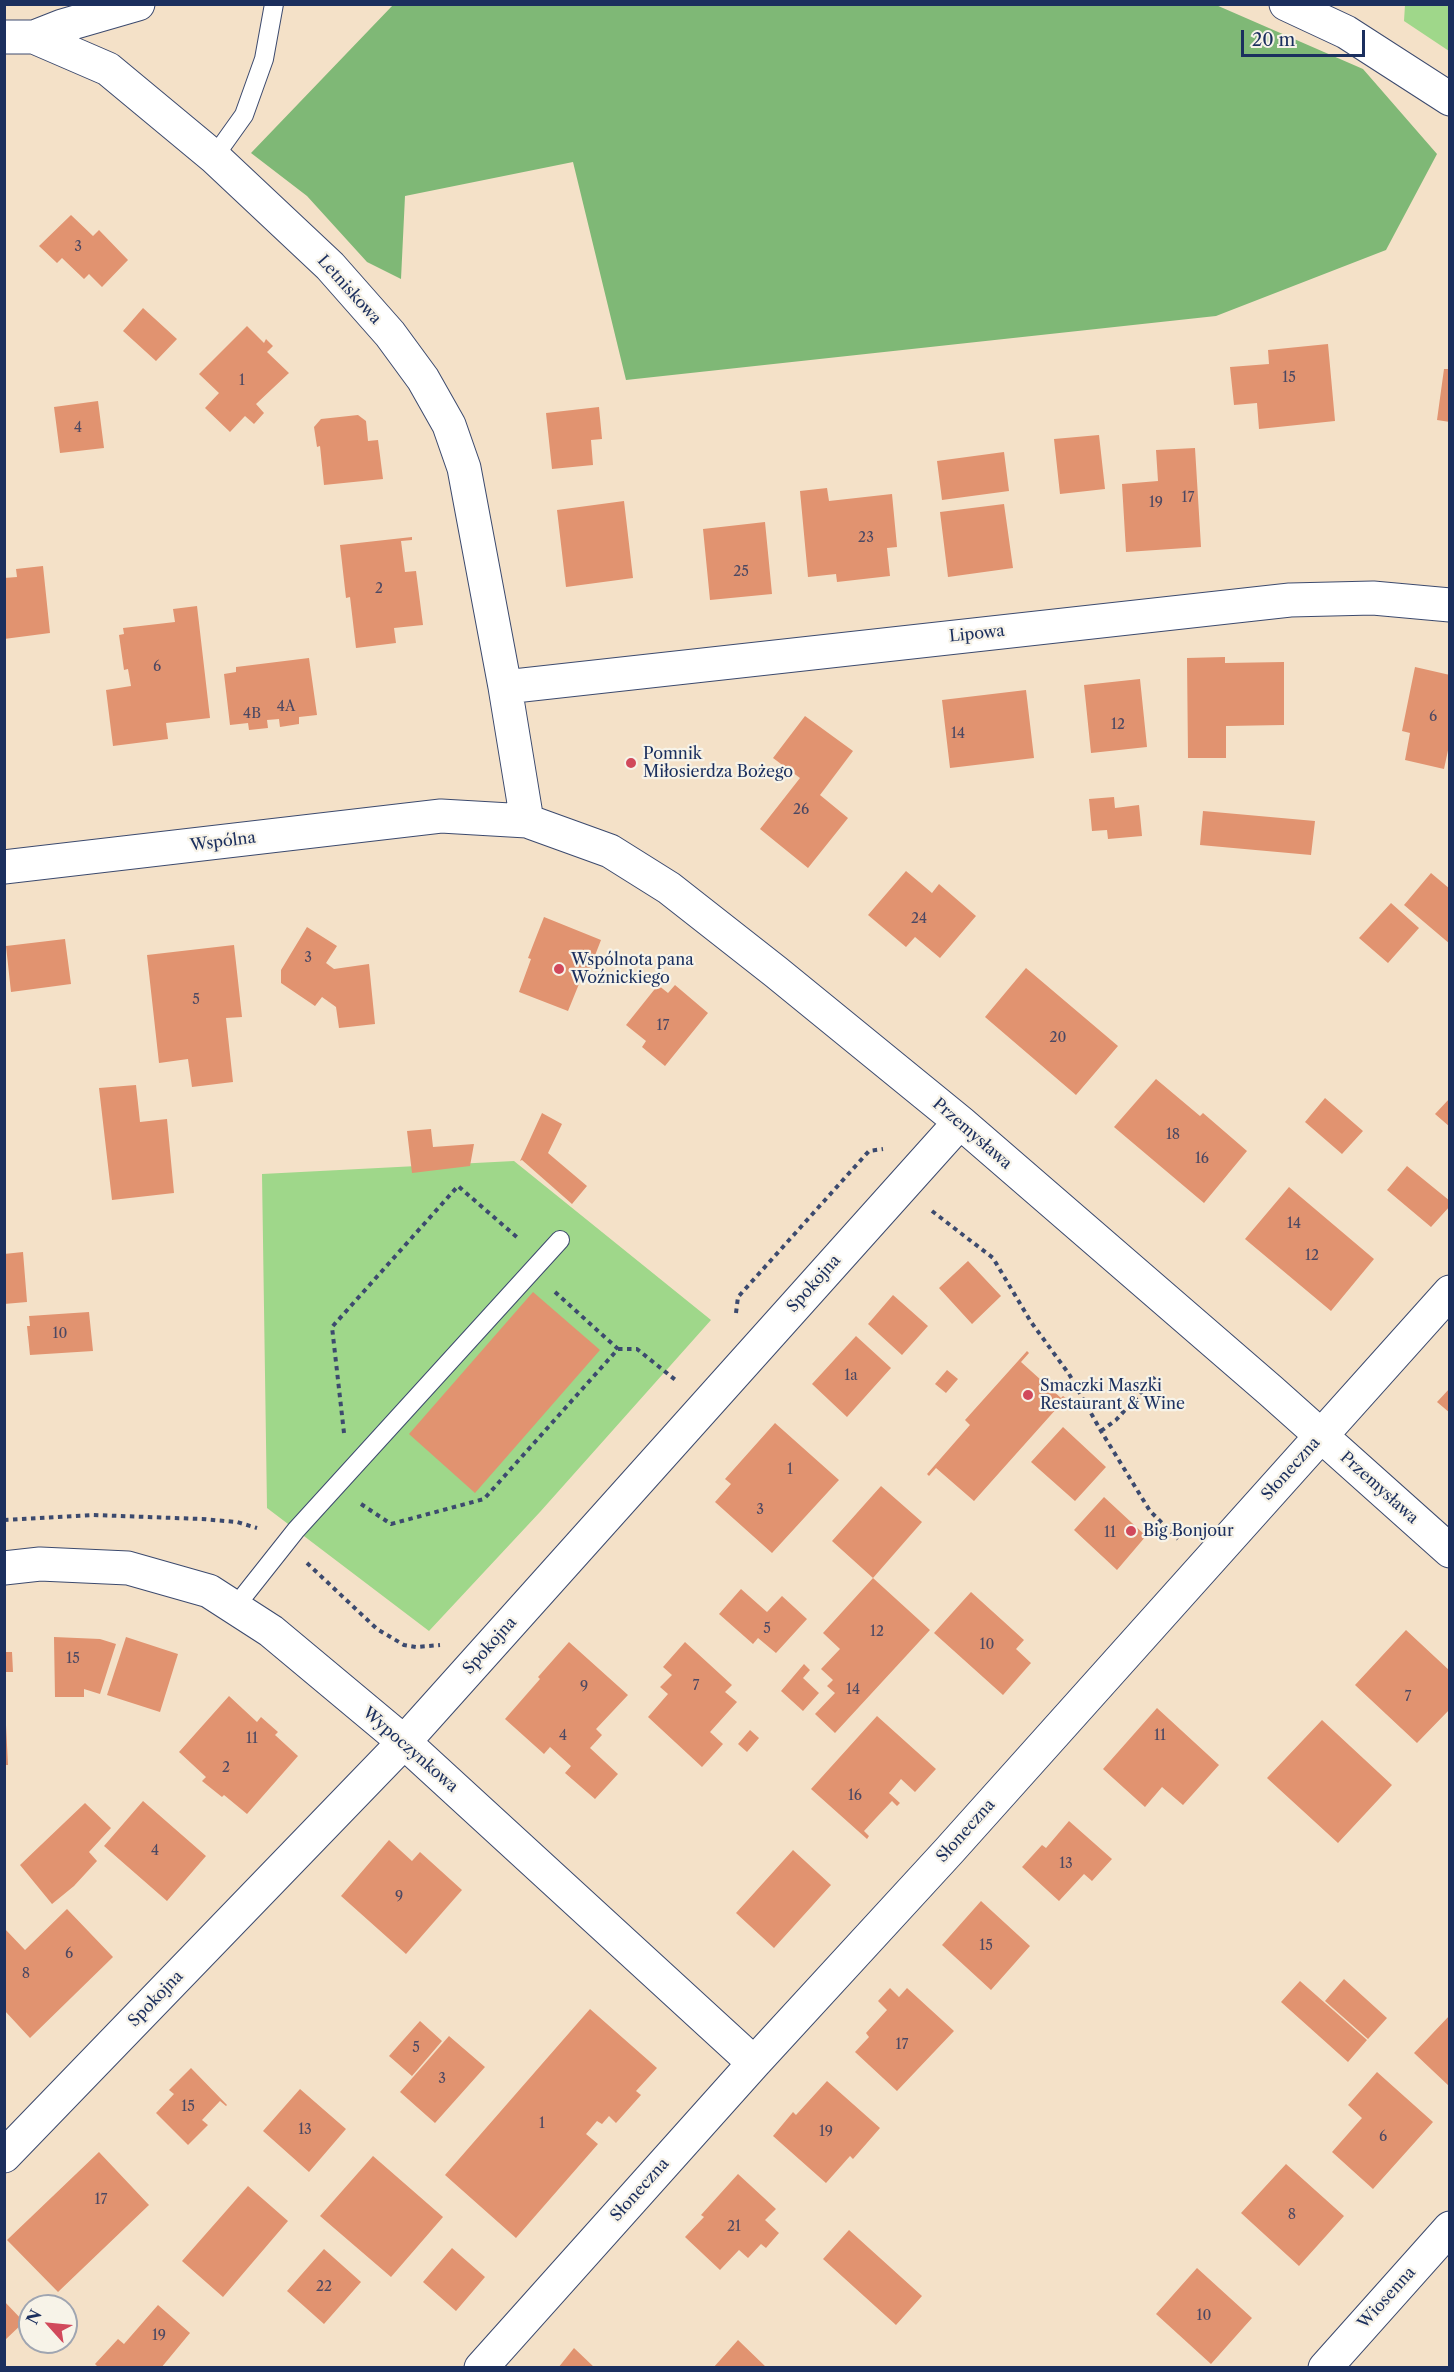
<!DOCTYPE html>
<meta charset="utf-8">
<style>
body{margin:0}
#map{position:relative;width:1454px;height:2372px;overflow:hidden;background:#f4e1c8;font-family:"Libre Caslon Text",serif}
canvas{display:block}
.frame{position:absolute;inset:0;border:6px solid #1b2f5e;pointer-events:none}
.north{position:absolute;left:18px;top:2294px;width:60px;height:60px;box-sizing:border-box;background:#f7f3e8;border:2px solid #9fa5b1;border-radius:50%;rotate:297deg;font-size:16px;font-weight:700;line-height:24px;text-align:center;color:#1b2f5e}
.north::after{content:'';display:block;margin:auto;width:21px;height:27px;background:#d1495b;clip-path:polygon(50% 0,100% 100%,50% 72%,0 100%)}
.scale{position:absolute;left:1241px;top:30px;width:124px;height:27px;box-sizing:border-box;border:3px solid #1b2f5e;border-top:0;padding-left:8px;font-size:18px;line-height:21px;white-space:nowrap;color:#1b2f5e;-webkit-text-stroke:4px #f7f3e8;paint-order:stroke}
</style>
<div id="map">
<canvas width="1454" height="2372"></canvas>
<div class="frame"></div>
<div class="north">N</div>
<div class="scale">20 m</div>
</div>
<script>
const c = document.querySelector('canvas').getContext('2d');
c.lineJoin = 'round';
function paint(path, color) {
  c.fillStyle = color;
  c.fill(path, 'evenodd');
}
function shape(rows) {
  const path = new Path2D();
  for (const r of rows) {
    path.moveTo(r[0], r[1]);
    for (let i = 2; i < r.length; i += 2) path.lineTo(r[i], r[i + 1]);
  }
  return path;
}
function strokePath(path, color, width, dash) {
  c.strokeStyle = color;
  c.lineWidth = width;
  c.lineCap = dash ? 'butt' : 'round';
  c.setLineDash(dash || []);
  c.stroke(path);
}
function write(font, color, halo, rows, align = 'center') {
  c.font = font + ' "Libre Caslon Text",serif';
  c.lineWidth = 4.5;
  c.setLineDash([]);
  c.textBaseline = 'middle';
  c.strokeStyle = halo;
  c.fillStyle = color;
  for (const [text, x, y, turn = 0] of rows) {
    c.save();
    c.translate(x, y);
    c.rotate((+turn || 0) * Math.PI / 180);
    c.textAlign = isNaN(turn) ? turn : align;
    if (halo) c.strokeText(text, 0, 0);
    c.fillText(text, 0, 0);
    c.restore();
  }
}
const green = shape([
 [1405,5,1449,5,1449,51,1404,21],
 [514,1161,711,1320,540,1512,429,1631,267,1508,262,1174]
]);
const forest = shape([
 [1216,5,1363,69,1437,154,1386,250,1216,316,626,380,573,162,405,196,401,279,367,262,307,196,251,153,393,5]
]);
const building = shape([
 [71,215,93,236,99,230,128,260,102,287,89,274,84,279,62,258,57,263,39,246],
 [143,308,177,339,156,361,123,331],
 [247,326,264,343,266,339,273,346,267,352,289,373,256,404,264,413,254,424,245,416,230,432,205,408,219,393,199,374],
 [1328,344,1335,421,1259,429,1257,403,1234,405,1230,367,1269,364,1268,350],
 [1444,369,1450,369,1450,422,1437,420],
 [98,401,104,448,60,453,54,407],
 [599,407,602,439,591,440,593,465,552,469,546,413],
 [358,415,366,421,368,441,378,440,383,479,324,485,320,446,317,447,314,427,321,419],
 [1099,435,1105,489,1060,494,1054,439],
 [1195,448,1201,547,1126,552,1122,484,1158,481,1156,450],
 [1004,452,1009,491,942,500,937,461],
 [827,488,829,501,892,494,897,547,887,548,890,576,837,582,836,574,808,577,800,491],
 [624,501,633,578,566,587,557,510],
 [1004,504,1013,568,948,577,940,512],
 [765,522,772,594,710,600,703,529],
 [412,537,412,540,401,541,405,572,416,571,423,625,394,628,396,643,356,648,350,597,346,598,340,545],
 [43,566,50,633,4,639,4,578,17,577,16,569],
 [197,606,210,718,166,723,168,739,113,746,106,690,131,686,128,669,124,670,119,635,124,634,123,628,175,622,173,609],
 [1225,657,1225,663,1284,662,1284,725,1226,726,1226,758,1188,758,1187,658],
 [309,658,317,715,299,717,299,724,280,727,279,719,267,720,268,728,249,730,248,723,230,725,224,674,236,672,236,667],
 [1415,667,1450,675,1450,741,1444,769,1405,760,1410,733,1402,731],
 [1140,679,1147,747,1091,753,1084,685],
 [1026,690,1034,758,950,768,942,700],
 [805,716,853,751,820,795,848,818,808,868,760,829,800,778,773,758],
 [1114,797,1115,808,1139,805,1142,836,1108,839,1107,830,1092,831,1089,799],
 [1203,811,1315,821,1311,855,1200,845],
 [906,871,932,893,939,884,976,916,940,958,915,937,906,947,868,915],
 [1431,873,1450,889,1450,944,1404,905],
 [1391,903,1419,928,1388,963,1359,938],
 [544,917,601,940,585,981,581,979,568,1011,519,992,531,959,528,958],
 [307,927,337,946,326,963,334,969,369,964,375,1024,339,1028,336,1007,322,997,315,1006,281,983,281,970],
 [65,939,71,984,11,992,6,946],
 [234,945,242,1017,226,1018,233,1082,192,1087,188,1059,159,1063,147,955],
 [1026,968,1118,1046,1076,1095,985,1017],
 [658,985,668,993,675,985,708,1013,665,1066,642,1047,646,1041,626,1025],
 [1156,1079,1200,1116,1203,1113,1247,1151,1204,1203,1114,1127],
 [136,1085,140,1122,167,1119,174,1193,112,1200,99,1088],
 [1325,1098,1363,1131,1342,1154,1305,1122],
 [1450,1098,1450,1127,1435,1114],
 [542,1113,562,1124,548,1153,587,1186,572,1204,522,1160,520,1161],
 [431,1129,433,1147,474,1144,470,1166,412,1173,407,1131],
 [1407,1166,1450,1201,1450,1206,1431,1227,1387,1190],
 [1289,1187,1374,1259,1331,1311,1245,1239],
 [23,1252,27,1302,4,1304,4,1254],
 [968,1261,1001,1296,972,1324,939,1288],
 [533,1292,600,1350,475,1493,409,1434],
 [893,1295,928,1326,902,1355,868,1324],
 [89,1312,93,1351,30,1355,27,1326,30,1326,29,1316],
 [856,1336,891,1368,847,1417,812,1384],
 [1027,1351,1029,1353,1021,1362,1061,1398,1063,1396,1066,1398,974,1501,936,1468,929,1476,927,1474,970,1425,965,1420],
 [947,1370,958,1379,946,1393,935,1384],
 [1450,1388,1450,1413,1437,1402],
 [775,1423,839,1480,772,1553,715,1502,731,1484,725,1479],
 [1063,1427,1106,1467,1075,1501,1031,1462],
 [881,1486,922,1522,873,1578,930,1630,835,1733,815,1714,835,1693,827,1686,833,1680,821,1669,840,1649,823,1633,873,1578,832,1541],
 [1104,1497,1146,1536,1117,1570,1074,1530],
 [741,1589,767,1612,782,1596,807,1619,776,1653,758,1638,753,1644,719,1614],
 [971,1592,1024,1640,1016,1649,1031,1663,1003,1695,934,1633],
 [1406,1630,1450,1671,1450,1709,1417,1743,1355,1685],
 [54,1637,100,1639,116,1644,100,1694,84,1689,84,1697,55,1697],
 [126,1637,178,1654,160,1712,107,1695],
 [569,1642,628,1695,596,1729,602,1735,590,1748,618,1774,595,1799,565,1773,571,1766,550,1747,544,1754,505,1719,540,1679,538,1677],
 [685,1642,732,1685,725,1692,737,1702,710,1732,723,1744,702,1767,648,1717,668,1694,660,1687,672,1675,663,1667],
 [4,1652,12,1652,13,1672,4,1672],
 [804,1664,810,1670,803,1678,819,1693,803,1711,781,1691],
 [229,1696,257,1722,261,1717,278,1732,275,1735,298,1756,247,1814,224,1795,222,1797,202,1781,206,1777,179,1752],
 [1157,1708,1219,1765,1183,1805,1162,1787,1145,1807,1103,1769],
 [877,1716,936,1769,915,1792,901,1779,889,1793,900,1803,897,1806,892,1801,876,1818,864,1831,869,1836,867,1839,811,1789],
 [1322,1720,1392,1785,1338,1843,1267,1778],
 [4,1725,6,1725,8,1765,4,1765],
 [750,1730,759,1738,747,1752,738,1744],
 [143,1801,206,1856,167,1901,104,1846],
 [85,1803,111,1828,89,1852,97,1861,74,1886,52,1904,20,1865],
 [1069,1821,1112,1859,1092,1881,1084,1874,1059,1901,1022,1867,1042,1845,1046,1848],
 [389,1840,412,1861,420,1852,462,1890,406,1954,341,1896],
 [793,1850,831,1885,774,1948,736,1913],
 [981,1901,1030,1946,991,1990,942,1945],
 [67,1909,113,1957,30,2038,5,2011,5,1929,25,1950],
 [1344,1979,1387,2018,1368,2039,1325,2001],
 [1300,1981,1367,2040,1348,2062,1281,2002],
 [890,1988,899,1997,907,1988,954,2031,897,2091,855,2052,869,2037,866,2033,887,2010,878,2001],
 [590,2009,657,2068,636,2091,641,2095,616,2123,609,2116,602,2124,597,2121,586,2134,598,2144,516,2238,445,2175],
 [1450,2015,1450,2087,1414,2053],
 [420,2021,442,2041,412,2076,389,2056],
 [449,2036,485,2067,435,2123,400,2092],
 [191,2068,227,2105,226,2106,220,2101,202,2120,208,2125,188,2145,156,2113,174,2094,169,2090],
 [1377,2072,1433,2122,1373,2189,1332,2152,1362,2118,1348,2105],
 [827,2081,880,2128,853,2159,850,2156,826,2183,773,2136,793,2112,796,2115],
 [300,2089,346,2129,309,2172,263,2131],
 [99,2152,149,2205,58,2292,7,2240],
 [373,2156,443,2217,391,2277,320,2216],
 [1286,2164,1344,2216,1299,2266,1241,2213],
 [738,2174,776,2209,765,2220,779,2233,766,2248,761,2244,748,2258,739,2250,720,2270,685,2237,704,2217,701,2215],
 [248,2186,288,2221,223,2297,182,2261],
 [849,2230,922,2296,896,2325,823,2259],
 [452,2248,485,2277,456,2311,423,2282],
 [324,2249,361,2282,324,2324,287,2291],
 [1197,2268,1252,2318,1211,2364,1156,2314],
 [4,2301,24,2322,4,2341],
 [158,2305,190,2333,161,2368,99,2368,95,2364,118,2339,124,2344],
 [738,2340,767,2368,713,2368],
 [574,2348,595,2368,558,2368]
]);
const path = shape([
 [932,1211,993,1258,1031,1322,1069,1374,1101,1431,1150,1511,1178,1539],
 [736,1313,738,1297,869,1151,883,1149],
 [618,1349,637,1349,678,1382],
 [1101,1431,1116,1420,1157,1375],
 [344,1433,332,1327,458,1186,519,1239],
 [361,1504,391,1524,484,1499,618,1349,555,1292],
 [4,1520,93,1515,202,1519,237,1522,257,1528],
 [307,1563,377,1629,404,1645,416,1647,440,1645]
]);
const lane = shape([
 [214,157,244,115,264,59,274,4],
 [235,1607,296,1530,560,1240]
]);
const street = shape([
 [1286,4,1346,32,1450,99],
 [4,37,34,37,108,69,214,157,330,266,390,334,423,379,449,425,464,468,505,687,527,821],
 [34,37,62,26,138,4],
 [505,687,1290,600,1373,598,1450,605],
 [4,867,441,816,527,821,610,851,669,888,776,972,960,1122,1271,1391,1450,1551],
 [4,1568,40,1564,128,1568,209,1591,271,1631,404,1742,754,2063],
 [4,2156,404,1742,960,1122],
 [481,2368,754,2063,948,1852,1450,1292],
 [1325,2368,1450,2228]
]);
const markers = [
 [631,763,6,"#d1495b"],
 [559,969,6,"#d1495b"],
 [1028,1395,6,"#d1495b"],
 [1131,1531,6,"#d1495b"]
];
const numberNames = [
 ["3",78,247],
 ["15",1289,378],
 ["1",242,381],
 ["4",78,428],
 ["17",1188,498],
 ["19",1156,503],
 ["23",866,538],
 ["25",741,572],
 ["2",379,589],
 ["6",157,667],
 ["4A",286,707],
 ["4B",252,714],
 ["6",1433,717],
 ["12",1118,725],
 ["14",958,734],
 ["26",801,810],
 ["24",919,919],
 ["3",308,958],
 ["5",196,1000],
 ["17",663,1026],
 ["20",1058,1038],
 ["18",1173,1135],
 ["16",1202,1159],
 ["14",1294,1224],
 ["12",1312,1256],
 ["10",60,1334],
 ["1a",851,1376],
 ["1",790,1470],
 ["3",760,1510],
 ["11",1110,1533],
 ["5",767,1629],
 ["12",877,1632],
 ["10",987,1645],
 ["15",73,1659],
 ["7",696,1686],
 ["9",584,1687],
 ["14",853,1690],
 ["7",1408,1697],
 ["4",563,1736],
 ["11",1160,1736],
 ["11",252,1739],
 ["2",226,1768],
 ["16",855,1796],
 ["4",155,1851],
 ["13",1066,1864],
 ["9",399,1897],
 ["15",986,1946],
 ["6",69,1954],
 ["8",26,1974],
 ["17",902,2045],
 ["5",416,2048],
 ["3",442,2079],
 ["15",188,2107],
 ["1",542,2124],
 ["13",305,2130],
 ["19",826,2132],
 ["6",1383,2137],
 ["17",101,2200],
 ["8",1292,2215],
 ["21",734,2227],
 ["22",324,2287],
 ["10",1204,2316],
 ["19",159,2336]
];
const streetNames = [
 ["Letniskowa",349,290,48],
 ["Lipowa",977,634,-6],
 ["Wspólna",223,842,-7],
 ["Przemysława",972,1134,41],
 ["Spokojna",814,1284,-48],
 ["Słoneczna",1291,1469,-48],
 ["Przemysława",1379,1488,42],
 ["Spokojna",490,1646,-48],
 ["Wypoczynkowa",410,1750,41],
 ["Słoneczna",966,1831,-48],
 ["Spokojna",156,1999,-46],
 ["Słoneczna",640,2190,-48],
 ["Wiosenna",1387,2298,-48]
];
const poiNames = [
 ["Pomnik",643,754],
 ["Miłosierdza Bożego",643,772],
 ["Wspólnota pana",571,960],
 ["Woźnickiego",571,978],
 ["Smaczki Maszki",1040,1386],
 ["Restaurant & Wine",1040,1404],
 ["Big Bonjour",1143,1531]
];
paint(green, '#9fd78a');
paint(forest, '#7fb876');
paint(building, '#e19370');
strokePath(lane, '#3c4a6e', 20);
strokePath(street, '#3c4a6e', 35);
strokePath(path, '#3c4a6e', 4, [4.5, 4.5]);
strokePath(lane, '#fff', 18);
strokePath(street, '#fff', 33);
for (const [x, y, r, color] of markers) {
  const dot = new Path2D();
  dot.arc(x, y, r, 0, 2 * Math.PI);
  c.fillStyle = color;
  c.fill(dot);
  strokePath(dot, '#f7f3e8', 2);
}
write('14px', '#4c4862', null, numberNames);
write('16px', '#1b2f5e', '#f7f3e8', streetNames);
write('16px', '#1b2f5e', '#f7f3e8', poiNames, 'left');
</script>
